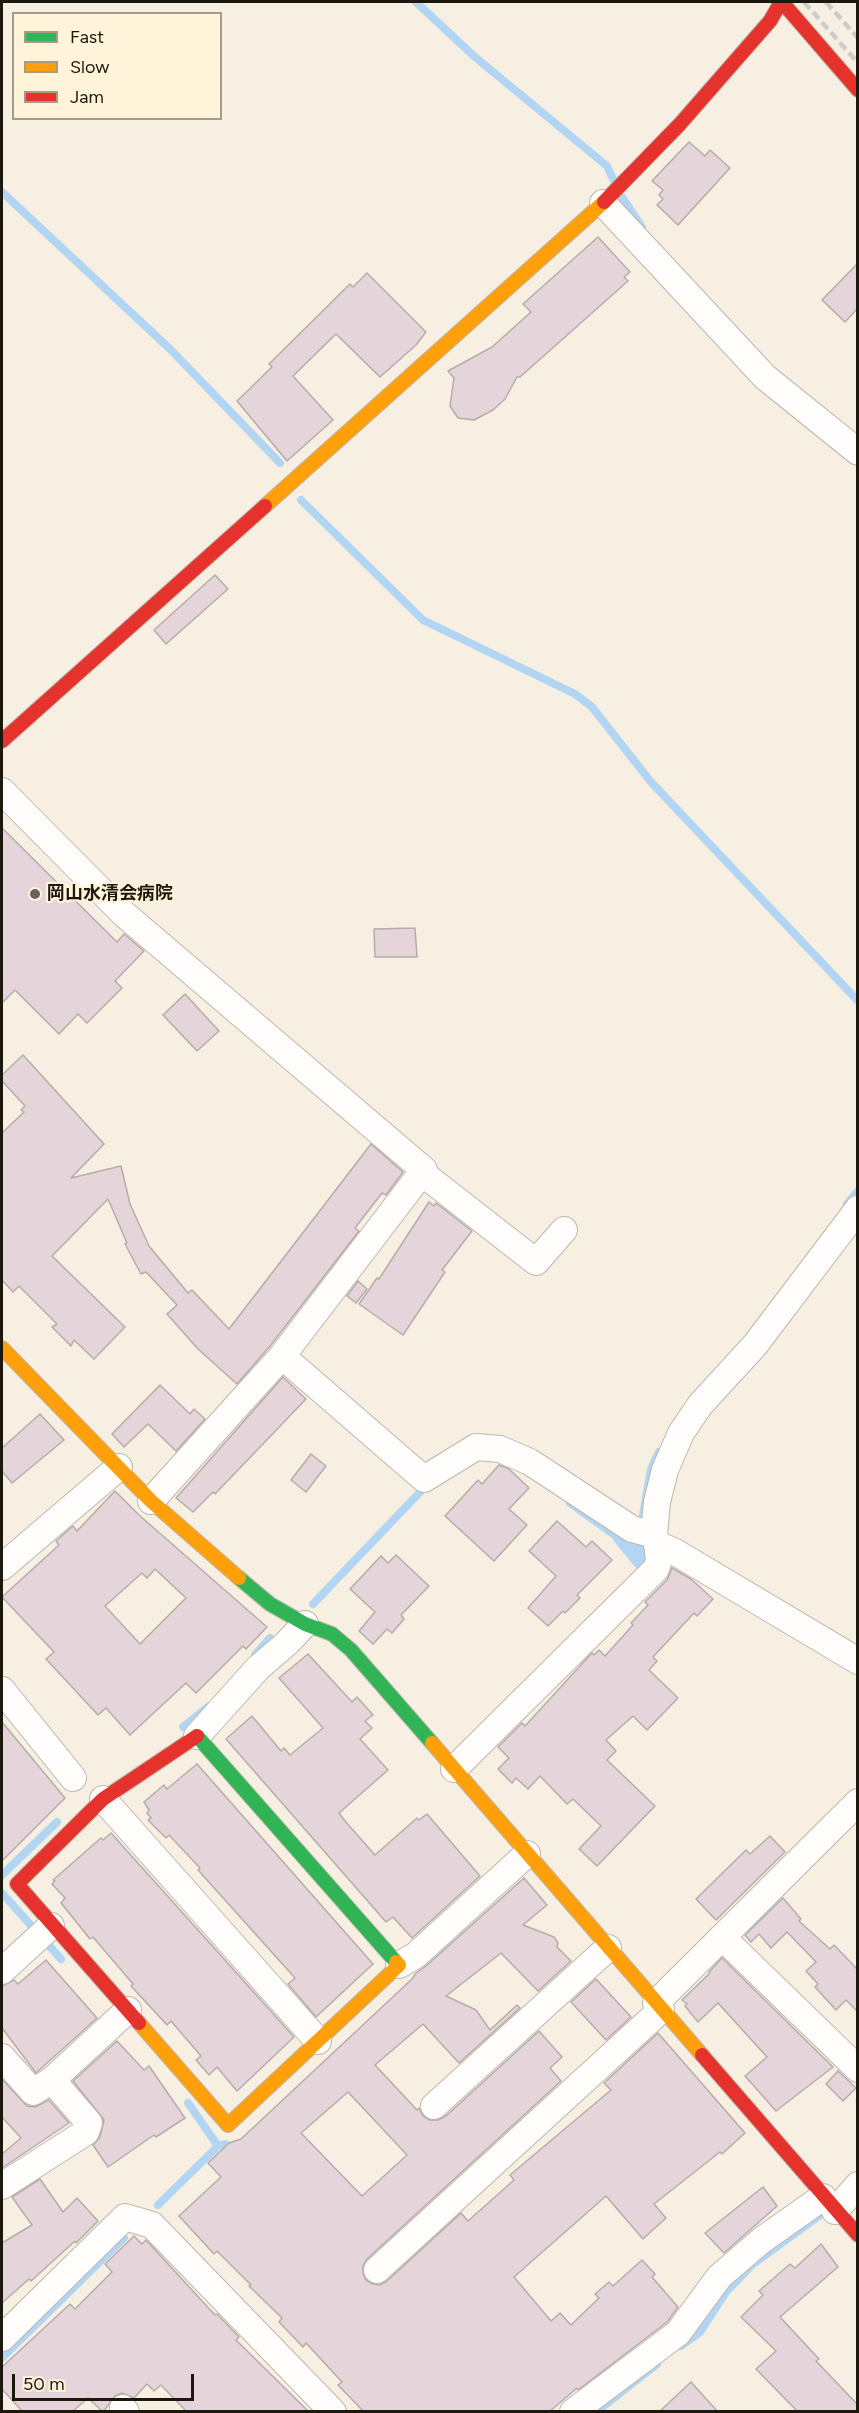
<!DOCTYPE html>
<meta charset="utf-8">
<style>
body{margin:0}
#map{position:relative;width:859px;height:2413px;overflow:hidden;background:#f7f0e2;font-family:Figtree,sans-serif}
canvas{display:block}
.frame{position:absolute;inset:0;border:3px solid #1d180d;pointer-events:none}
.legend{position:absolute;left:12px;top:12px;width:210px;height:108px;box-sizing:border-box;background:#fff3da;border:2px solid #a59b88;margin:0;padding:8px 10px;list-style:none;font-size:18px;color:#1d180d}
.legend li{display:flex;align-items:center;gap:12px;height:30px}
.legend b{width:30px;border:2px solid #a59b88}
.scale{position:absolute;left:12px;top:2374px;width:182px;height:27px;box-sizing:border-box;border:3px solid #1d180d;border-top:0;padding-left:8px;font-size:18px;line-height:21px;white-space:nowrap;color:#1d180d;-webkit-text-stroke:4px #fff3da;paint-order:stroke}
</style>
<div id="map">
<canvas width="859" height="2413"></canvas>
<div class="frame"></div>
<ul class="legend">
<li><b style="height:8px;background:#30b455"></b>Fast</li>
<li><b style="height:8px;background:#ff9f0a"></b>Slow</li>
<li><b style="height:8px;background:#e5322d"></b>Jam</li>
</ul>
<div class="scale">50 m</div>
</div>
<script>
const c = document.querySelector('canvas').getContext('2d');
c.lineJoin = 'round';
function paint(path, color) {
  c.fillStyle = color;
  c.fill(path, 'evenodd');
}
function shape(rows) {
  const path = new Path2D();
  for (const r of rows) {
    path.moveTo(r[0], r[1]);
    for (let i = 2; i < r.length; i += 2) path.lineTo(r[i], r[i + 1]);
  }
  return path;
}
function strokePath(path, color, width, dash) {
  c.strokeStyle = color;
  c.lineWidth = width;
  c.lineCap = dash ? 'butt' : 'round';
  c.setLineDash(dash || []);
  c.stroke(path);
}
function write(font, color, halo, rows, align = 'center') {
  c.font = font + ' Figtree,"Noto Sans JP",sans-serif';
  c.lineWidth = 4.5;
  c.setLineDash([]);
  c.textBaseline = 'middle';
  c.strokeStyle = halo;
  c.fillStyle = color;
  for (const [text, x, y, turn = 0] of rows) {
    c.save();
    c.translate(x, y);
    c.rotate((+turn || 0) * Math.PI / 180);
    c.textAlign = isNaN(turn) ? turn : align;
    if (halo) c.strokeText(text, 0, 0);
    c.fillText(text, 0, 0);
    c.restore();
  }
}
const water = shape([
 [619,1531,649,1541,652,1559,643,1570,635,1567,613,1540]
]);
const stream = shape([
 [416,2,475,57,607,166,614,181],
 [2,192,171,350,280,463],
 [622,197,642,227],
 [301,500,423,620,575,694,592,707,651,782,858,1001],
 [847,1204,858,1191],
 [570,1503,623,1541],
 [641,1527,651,1469,659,1452],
 [313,1604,422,1490,430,1486],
 [255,1655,270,1638],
 [183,1727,209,1706],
 [2,1875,57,1822],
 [2,1893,61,1959],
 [188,2103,218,2146],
 [158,2205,218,2146,225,2144,235,2150],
 [681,2346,700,2332,726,2292,753,2264,823,2213],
 [2,2358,124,2238],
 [596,2412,657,2364]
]);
const building = shape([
 [689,142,705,156,710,150,730,168,678,225,657,205,663,199,659,195,663,190,652,181,689,142],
 [598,237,630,272,624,277,628,281,520,377,517,377,505,399,493,410,474,420,458,418,450,406,454,378,448,371,492,347,531,312,523,304,598,237],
 [858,263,858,308,845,322,822,300,858,263],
 [367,273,426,332,416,345,380,377,336,334,293,376,333,420,287,461,237,401,272,367,269,364,350,284,353,287,367,273],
 [215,575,228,589,166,644,154,630,215,575],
 [2,828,117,942,124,934,144,951,115,981,122,988,87,1023,78,1014,59,1034,15,990,2,1003,2,828],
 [415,928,417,957,375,957,374,929,415,928],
 [185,994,219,1031,197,1051,163,1015,185,994],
 [23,1055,104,1144,71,1178,121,1166,130,1204,149,1246,188,1293,192,1290,229,1329,371,1144,403,1172,386,1195,382,1193,355,1228,359,1231,270,1346,237,1384,198,1349,167,1314,177,1305,146,1272,141,1274,125,1244,127,1243,108,1199,52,1256,125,1327,94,1359,74,1340,71,1346,52,1327,57,1324,19,1286,13,1292,2,1280,2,1133,24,1112,21,1110,25,1106,2,1081,2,1075,23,1055],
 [429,1202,434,1206,436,1203,472,1231,442,1270,445,1272,403,1335,359,1304,377,1278,379,1279,429,1202],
 [358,1281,367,1289,356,1303,347,1296,358,1281],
 [283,1377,306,1399,215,1494,213,1492,193,1512,176,1498,283,1377],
 [160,1385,190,1414,194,1409,205,1419,176,1451,148,1424,124,1447,112,1434,160,1385],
 [40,1414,64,1440,12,1483,2,1471,2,1448,40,1414],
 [311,1454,326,1466,306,1492,291,1480,311,1454],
 [499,1465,509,1469,529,1488,509,1509,527,1525,494,1561,445,1516,478,1480,482,1484,499,1465],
 [115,1491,139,1515,267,1627,246,1649,243,1646,196,1693,186,1683,130,1735,106,1708,98,1715,46,1659,54,1652,2,1597,59,1545,56,1541,73,1526,77,1531,115,1491],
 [155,1569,186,1598,140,1644,105,1606,142,1573,147,1578,155,1569],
 [557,1521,586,1547,592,1541,612,1560,577,1595,580,1598,565,1613,563,1611,548,1626,528,1608,556,1576,529,1551,557,1521],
 [396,1555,429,1586,401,1615,404,1619,392,1633,387,1629,373,1644,359,1631,375,1612,350,1589,381,1556,388,1563,396,1555],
 [672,1568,691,1579,713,1599,697,1616,694,1613,653,1657,657,1661,649,1670,678,1698,647,1730,633,1716,606,1740,616,1751,607,1760,655,1806,597,1866,579,1849,601,1826,573,1799,567,1804,540,1776,528,1789,516,1778,512,1783,498,1769,509,1758,498,1747,522,1723,525,1726,592,1653,594,1655,599,1650,605,1656,633,1625,631,1623,648,1605,645,1602,667,1580,672,1568],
 [308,1654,352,1702,357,1697,373,1715,365,1721,372,1728,360,1739,388,1770,339,1813,345,1821,375,1855,417,1818,419,1820,427,1814,480,1876,412,1938,393,1917,386,1922,226,1739,252,1716,281,1751,284,1748,290,1755,323,1728,279,1678,308,1654],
 [2,1722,65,1798,2,1861,2,1722],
 [197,1764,373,1964,316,2017,288,1984,295,1978,198,1870,200,1868,169,1835,166,1838,148,1820,151,1818,147,1813,149,1810,144,1802,164,1785,167,1789,197,1764],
 [111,1833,294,2037,237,2091,217,2067,209,2075,196,2060,201,2056,171,2021,167,2025,131,1986,133,1984,93,1937,90,1939,61,1903,65,1898,52,1884,55,1881,53,1880,101,1838,103,1840,111,1833],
 [770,1836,785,1852,716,1920,696,1899,746,1850,750,1854,770,1836],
 [524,1878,547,1905,523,1925,554,1937,558,1943,557,1947,571,1961,538,1991,501,1953,446,1996,476,2010,490,2030,517,2005,520,2008,459,2063,423,2024,375,2065,417,2110,419,2108,423,2116,430,2120,438,2120,447,2115,539,2031,562,2057,550,2068,561,2081,367,2259,363,2266,363,2274,366,2280,373,2284,380,2285,387,2281,461,2213,468,2221,514,2180,510,2175,611,2090,604,2083,658,2033,745,2133,722,2154,720,2152,654,2204,666,2218,643,2239,606,2196,514,2277,551,2321,560,2313,571,2325,599,2298,595,2294,609,2282,613,2286,642,2260,655,2274,652,2277,678,2307,667,2322,578,2390,577,2388,549,2412,364,2412,338,2385,342,2382,306,2343,303,2347,279,2322,282,2318,249,2286,251,2285,217,2251,214,2254,179,2216,221,2177,208,2163,229,2143,241,2139,412,1979,416,1973,426,1966,524,1878],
 [348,2092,407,2155,362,2196,301,2133,348,2092],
 [783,1898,801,1919,799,1921,830,1949,834,1945,858,1970,858,2012,846,2000,836,2010,815,1987,818,1984,806,1971,816,1962,787,1932,771,1948,759,1934,751,1942,745,1935,783,1898],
 [722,1958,833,2067,776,2111,745,2076,767,2057,718,2003,698,2022,685,2006,687,2004,682,2000,710,1973,709,1972,722,1958],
 [46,1960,97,2018,36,2073,2,2028,2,1986,14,1980,18,1984,46,1960],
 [596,1979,631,2017,606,2040,571,2002,596,1979],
 [117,2041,144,2070,149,2066,185,2118,156,2137,154,2135,108,2167,93,2145,100,2137,104,2120,73,2081,117,2041],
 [838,2071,856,2088,843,2101,826,2084,838,2071],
 [2,2079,27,2106,35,2107,49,2100,69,2123,2,2168,2,2154,21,2138,2,2117,2,2079],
 [40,2179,63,2212,77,2198,98,2221,76,2243,75,2241,31,2281,29,2279,2,2303,2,2243,32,2225,12,2197,40,2179],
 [763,2187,777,2206,724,2253,705,2233,763,2187],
 [134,2236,142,2244,146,2240,215,2315,217,2314,239,2337,236,2340,309,2412,187,2412,161,2385,154,2391,147,2384,134,2398,122,2393,115,2396,103,2412,88,2398,72,2412,23,2412,2,2389,2,2367,70,2304,75,2309,112,2272,105,2264,134,2236],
 [821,2244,838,2267,780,2317,819,2359,816,2361,858,2405,858,2412,798,2412,756,2369,776,2351,741,2317,763,2295,759,2291,790,2264,795,2268,821,2244],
 [691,2382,718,2412,659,2412,691,2382]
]);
const street = shape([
 [603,203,765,377,858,452],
 [2,791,124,914,424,1170,282,1356,151,1501],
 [422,1173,536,1262,564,1230],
 [282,1356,424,1479,476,1447,500,1449,530,1462,632,1529,654,1535,657,1544,675,1552,858,1661],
 [654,1535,657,1502,665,1470,681,1433,700,1405,755,1345,858,1209],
 [2,1567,119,1467],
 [2,1690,73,1778],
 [197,1736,258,1668,287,1643,305,1624],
 [454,1769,656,1569,659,1560,657,1544],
 [103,1799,318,2041],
 [722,1937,858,2069],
 [399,1965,416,1955,527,1854],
 [2,1971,51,1926],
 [656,2003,858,1802],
 [2,2057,33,2092,52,2080,128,2010],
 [434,2106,608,1948],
 [2,2186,86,2132,89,2123,52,2080],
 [835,2211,858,2185],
 [377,2270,661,2010],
 [2,2338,125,2217,152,2225,333,2412],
 [123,2408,126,2412],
 [573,2412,678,2333,719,2277,762,2240,823,2197]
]);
const fast = shape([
 [239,1578,270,1604,305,1624,332,1634,351,1650,432,1743],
 [197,1736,396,1962]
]);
const slow = shape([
 [265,506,604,202],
 [2,1348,151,1501,239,1578],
 [432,1743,702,2055],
 [139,2023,228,2125,399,1965,396,1962]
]);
const jam = shape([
 [782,2,858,90],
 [604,202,680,124,770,21,781,2],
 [2,741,265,506],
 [139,2023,17,1884,103,1799,197,1736],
 [702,2055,858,2235]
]);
const rail = shape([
 [804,2,858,63],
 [826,2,858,38]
]);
const markers = [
 [35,894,6,"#696458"]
];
const poiNames = [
 ["岡山水清会病院",47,894]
];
paint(water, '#b2d5f3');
strokePath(stream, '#b2d5f3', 8);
paint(building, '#e5d4d9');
strokePath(building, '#b4adaa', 1.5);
strokePath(street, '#bdb7ac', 28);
strokePath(fast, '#bdb7ac', 16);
strokePath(slow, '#bdb7ac', 16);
strokePath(jam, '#bdb7ac', 16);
strokePath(street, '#fefdfb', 26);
strokePath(fast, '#30b455', 14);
strokePath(slow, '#ff9f0a', 14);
strokePath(jam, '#e5322d', 14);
strokePath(rail, '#ceccc8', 4.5, [9, 4.5]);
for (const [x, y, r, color] of markers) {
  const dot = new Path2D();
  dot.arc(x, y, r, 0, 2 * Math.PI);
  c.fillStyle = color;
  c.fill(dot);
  strokePath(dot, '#fff3da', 2);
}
write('bold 18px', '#1d180d', '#fff3da', poiNames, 'left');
</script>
